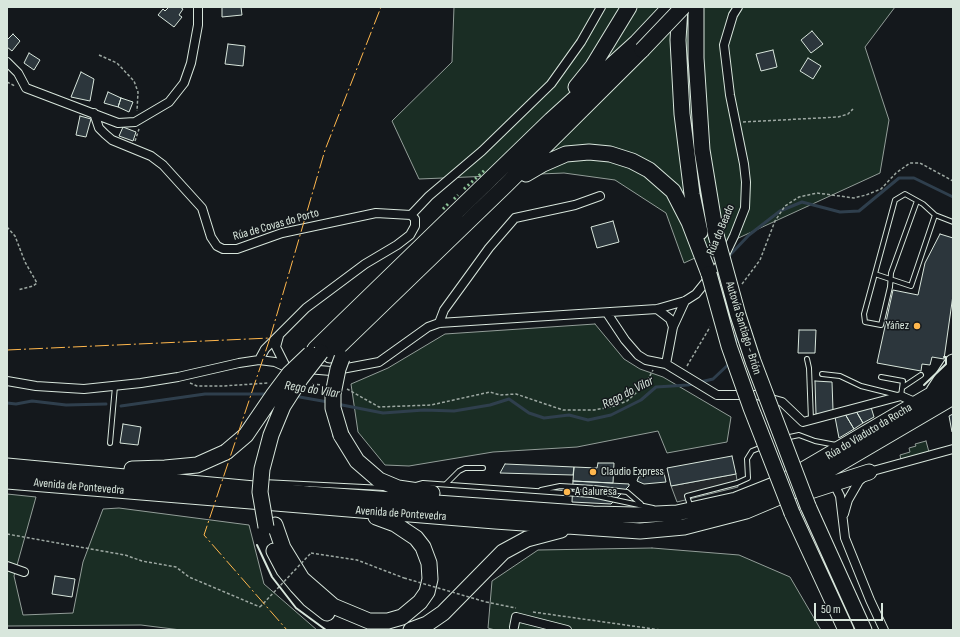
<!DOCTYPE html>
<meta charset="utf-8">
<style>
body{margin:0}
#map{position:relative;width:960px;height:637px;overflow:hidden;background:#14181c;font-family:"Sofia Sans Condensed",sans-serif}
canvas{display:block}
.frame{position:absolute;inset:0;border:8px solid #d8e6dc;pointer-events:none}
.scale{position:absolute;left:814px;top:603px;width:69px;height:18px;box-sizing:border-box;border:2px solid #d8e6dc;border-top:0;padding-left:5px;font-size:12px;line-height:14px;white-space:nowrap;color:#d8e6dc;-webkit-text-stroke:3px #14181c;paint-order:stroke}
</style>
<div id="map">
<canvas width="960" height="637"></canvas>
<div class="frame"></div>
<div class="scale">50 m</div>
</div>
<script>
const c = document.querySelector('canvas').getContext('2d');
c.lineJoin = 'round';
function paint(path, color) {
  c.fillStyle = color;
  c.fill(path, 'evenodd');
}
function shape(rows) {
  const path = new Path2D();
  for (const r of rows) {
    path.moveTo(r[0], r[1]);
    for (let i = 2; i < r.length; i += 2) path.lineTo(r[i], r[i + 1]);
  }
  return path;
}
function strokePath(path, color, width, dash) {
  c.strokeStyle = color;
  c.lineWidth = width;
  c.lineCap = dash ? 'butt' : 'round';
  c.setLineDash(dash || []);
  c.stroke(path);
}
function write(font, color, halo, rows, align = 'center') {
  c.font = font + ' "Sofia Sans Condensed",sans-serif';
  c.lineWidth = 3;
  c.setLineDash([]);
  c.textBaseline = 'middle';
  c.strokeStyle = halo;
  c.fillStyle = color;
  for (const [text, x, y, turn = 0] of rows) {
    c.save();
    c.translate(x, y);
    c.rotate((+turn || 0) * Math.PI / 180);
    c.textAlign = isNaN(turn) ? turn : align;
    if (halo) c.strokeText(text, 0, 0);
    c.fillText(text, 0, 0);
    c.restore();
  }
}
const green = shape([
 [454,7,895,7,865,47,889,120,880,173,684,263,666,213,615,180,564,173,419,179,392,121,452,62,454,7],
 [595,324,624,359,640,369,663,377,731,417,727,442,667,453,658,431,577,447,493,452,409,466,385,465,358,432,351,384,388,368,445,334,595,324],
 [926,441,929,452,901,460,900,455,910,452,909,448,916,446,915,444,926,441],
 [7,494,36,497,14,576,23,615,73,613,83,562,103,509,119,508,249,525,264,584,317,630,181,630,141,625,7,626,7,494],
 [652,548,739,555,790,577,821,630,495,630,488,628,492,581,538,550,652,548]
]);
const parking = shape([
 [736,474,738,487,677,502,671,486,736,474]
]);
const stream = shape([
 [729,260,729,256,749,235,780,211,802,202,840,212,859,211,899,178,914,178,953,197],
 [735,348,737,332],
 [294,396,328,402],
 [7,403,16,404,32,401,66,405,106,404],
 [337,404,383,413,424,410,454,411,490,405,509,399,529,413,544,418,569,415,588,420,611,415,641,400,656,387,688,385,713,379,730,363],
 [121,406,205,394,268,394]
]);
const building = shape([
 [169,7,180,7,183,9,179,15,182,17,174,27,158,15,163,9,165,11,169,7],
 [222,7,241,7,242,15,222,17,222,7],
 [812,31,823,44,811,53,801,40,812,31],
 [13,34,20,41,12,51,7,47,7,40,13,34],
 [228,44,245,46,243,66,225,64,228,44],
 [773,50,777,67,761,71,756,54,773,50],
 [29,53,40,60,34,70,24,63,29,53],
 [808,58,821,66,813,79,800,71,808,58],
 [81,72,94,79,90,101,71,97,81,72],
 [108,92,121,98,118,107,104,103,108,92],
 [121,98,133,102,129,112,118,107,121,98],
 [80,116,91,119,86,137,76,135,80,116],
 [123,127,136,132,133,141,119,136,123,127],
 [613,221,619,242,597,248,591,227,613,221],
 [940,234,953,238,953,295,944,359,932,357,930,365,922,364,921,371,877,363,893,290,918,295,925,263,940,234],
 [799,330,816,330,815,353,798,353,799,330],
 [815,381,832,382,833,410,823,414,816,414,815,381],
 [871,407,874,417,863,423,856,411,871,407],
 [856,411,863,423,854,429,845,414,856,411],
 [845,414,854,429,839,438,835,417,845,414],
 [953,414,953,432,952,432,949,416,953,414],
 [123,424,141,427,138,445,120,443,123,424],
 [732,456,736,474,671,486,667,468,732,456],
 [598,463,614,463,613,483,573,481,574,467,597,468,598,463],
 [505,464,574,467,573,475,500,473,505,464],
 [664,473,666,482,644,484,637,481,639,476,664,473],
 [573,481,629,484,629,486,611,504,572,502,573,481],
 [55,576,75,579,72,597,52,594,55,576]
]);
const path = shape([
 [99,55,117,63,134,81,138,92,137,111],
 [7,82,15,86],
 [743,122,838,117,848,114,853,109],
 [135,141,139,129],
 [7,227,15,236,25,262,37,283,33,286,18,290],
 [742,284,760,260,775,221,785,206,799,197,817,193,854,198,866,195,881,189,896,173,910,163,920,163,953,181],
 [687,366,710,327],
 [190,383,197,386,223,386,268,383],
 [312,384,322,385],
 [347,389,379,407,431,405,490,392,500,395,516,394,563,410,594,410,611,407,627,401,645,385,653,370],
 [7,534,125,555,142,561,176,567,189,577,260,607],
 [311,553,357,560,404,578],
 [486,602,516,608],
 [533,612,661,630]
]);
const lane = shape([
 [917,201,891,273,890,287,881,325,865,322,864,314,895,200,905,194,923,204,935,215],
 [875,274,911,286,935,215,953,222],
 [807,359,809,368,811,420],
 [822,374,840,376,861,386,901,396,903,381,881,377],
 [903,387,921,375],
 [785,438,799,435,815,441,836,445],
 [110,443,115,386],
 [263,482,384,488],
 [446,484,459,471,465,468,483,468],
 [416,485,423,483,592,495,653,508],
 [541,490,560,486,594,488,627,492,641,504],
 [691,508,687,496,737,483,748,478,747,459,752,451,762,447]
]);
const street = shape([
 [7,62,18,73,26,88,118,123,135,122,169,102,184,83,191,63,198,25,198,7],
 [94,113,99,128,105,134,112,140,151,156,163,165,202,208,211,237,217,246,223,249,237,249,282,233,376,213,411,215],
 [411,215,429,196,482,151,551,84,581,42,601,7],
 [657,309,670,319,673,327],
 [607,313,625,340,638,355,646,360,666,364,717,395,757,395,782,402,803,422,901,396,917,403],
 [439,323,444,310,468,277,489,248,515,218,575,205,600,196],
 [279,336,276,347,286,367],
 [259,360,265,349,306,308,365,264,397,245,410,235,415,226,415,219,411,215],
 [666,364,673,327,685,301],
 [307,369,331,371,379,362,428,327,439,323,657,309,685,301,696,294,721,263,734,236,745,208,746,182,744,164,730,95,724,45,733,15,738,7],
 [7,381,36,386,84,389,141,383,178,377,239,363,259,360,275,362,286,367,296,368],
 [830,484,836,488,840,496,845,538,870,600,884,630],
 [844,514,848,500,859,481,869,472,953,449],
 [7,566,24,572],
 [514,627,516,617,567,630]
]);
const highway = shape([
 [680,7,678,40,682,114,692,194,700,232],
 [696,7,696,58,702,150,716,235],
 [576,87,593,66,629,7],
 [526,174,543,164,566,154,589,152,610,154,632,161,649,170,673,191,689,222,709,274],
 [315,349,551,120,637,42,670,7],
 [330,355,506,185,642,50],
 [934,391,953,362],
 [341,435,357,461,379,480,398,488,432,493],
 [7,466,308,494,593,514,636,515,677,513,736,500,784,481,953,382],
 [132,469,165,468,197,465,226,452],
 [7,481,495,521,640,531,684,527,746,511,791,492,953,397],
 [804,493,869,472],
 [808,506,864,630],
 [792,513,846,630],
 [275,525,283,548,302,579,333,606,369,621,388,621,402,617,420,602,427,592,430,579,429,563,423,547,416,538,395,524,376,517],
 [274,551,284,570,297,586,309,599,327,613],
 [411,630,427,624,443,613,503,552,527,539,561,530]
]);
const pathBridge = shape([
 [404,578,486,602],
 [260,607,311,553]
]);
const highwayBridge = shape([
 [642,50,683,7],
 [716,235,738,315,753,361,808,506],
 [709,274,729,346,751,408,792,513],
 [341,435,333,408,333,394,338,369,342,358],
 [226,452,246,435,274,394,289,374,310,354],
 [266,527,260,492,262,469,271,435,283,406,301,378,321,352]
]);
const hedge = shape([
 [464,189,485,170],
 [454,199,458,195],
 [443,209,450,202]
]);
const wall = shape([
 [924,385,946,364,946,357,944,357],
 [257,545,272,577,296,608,326,630]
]);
const power = shape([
 [270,338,204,535,287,630],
 [7,350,270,338,325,150,381,7]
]);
const markers = [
 [917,326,4,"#ffb74d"],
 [593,472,4,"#ffb74d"],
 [567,492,4,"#ffb74d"]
];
const streetNames = [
 ["Rúa de Covas do Porto",276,225,-16],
 ["Rúa do Beado",721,230,-67],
 ["Autovía Santiago - Brión",743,328,73],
 ["Rúa do Viaduto da Rocha",869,432,-31],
 ["Avenida de Pontevedra",79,487,5],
 ["Avenida de Pontevedra",401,514,4]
];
const poiNames = [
 ["Yáñez",909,326,"right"],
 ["Claudio Express",601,472],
 ["A Galuresa",575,492]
];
const waterNames = [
 ["Rego do Vilar",312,390,9],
 ["Rego do Vilar",628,393,-27]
];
paint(green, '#1a2d24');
strokePath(green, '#939e99', 1);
paint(parking, '#24282b');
strokePath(parking, '#939e99', 1);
strokePath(stream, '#2f3f4d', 3);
paint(building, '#2c363c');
strokePath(building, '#d8e6dc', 1);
strokePath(lane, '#d8e6dc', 6);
strokePath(street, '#d8e6dc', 10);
strokePath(highway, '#d8e6dc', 17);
strokePath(path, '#9da8a2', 1.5, [3, 2]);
strokePath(lane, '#14181c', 4);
strokePath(street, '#14181c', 8);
strokePath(highway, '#14181c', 15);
strokePath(highwayBridge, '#d8e6dc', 17, []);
strokePath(pathBridge, '#9da8a2', 1.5, [3, 2]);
strokePath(highwayBridge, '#14181c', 15);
strokePath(hedge, '#8ac095', 3, [2, 3]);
strokePath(wall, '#d8e6dc', 2);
strokePath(power, '#ffb74d', 1, [14, 3, 2, 3]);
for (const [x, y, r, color] of markers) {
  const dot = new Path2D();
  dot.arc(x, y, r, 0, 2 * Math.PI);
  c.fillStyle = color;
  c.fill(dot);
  strokePath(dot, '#14181c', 1.5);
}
write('12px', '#d8e6dc', '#14181c', streetNames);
write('12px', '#d8e6dc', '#14181c', poiNames, 'left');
write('italic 13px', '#d8e6dc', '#14181c', waterNames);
</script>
